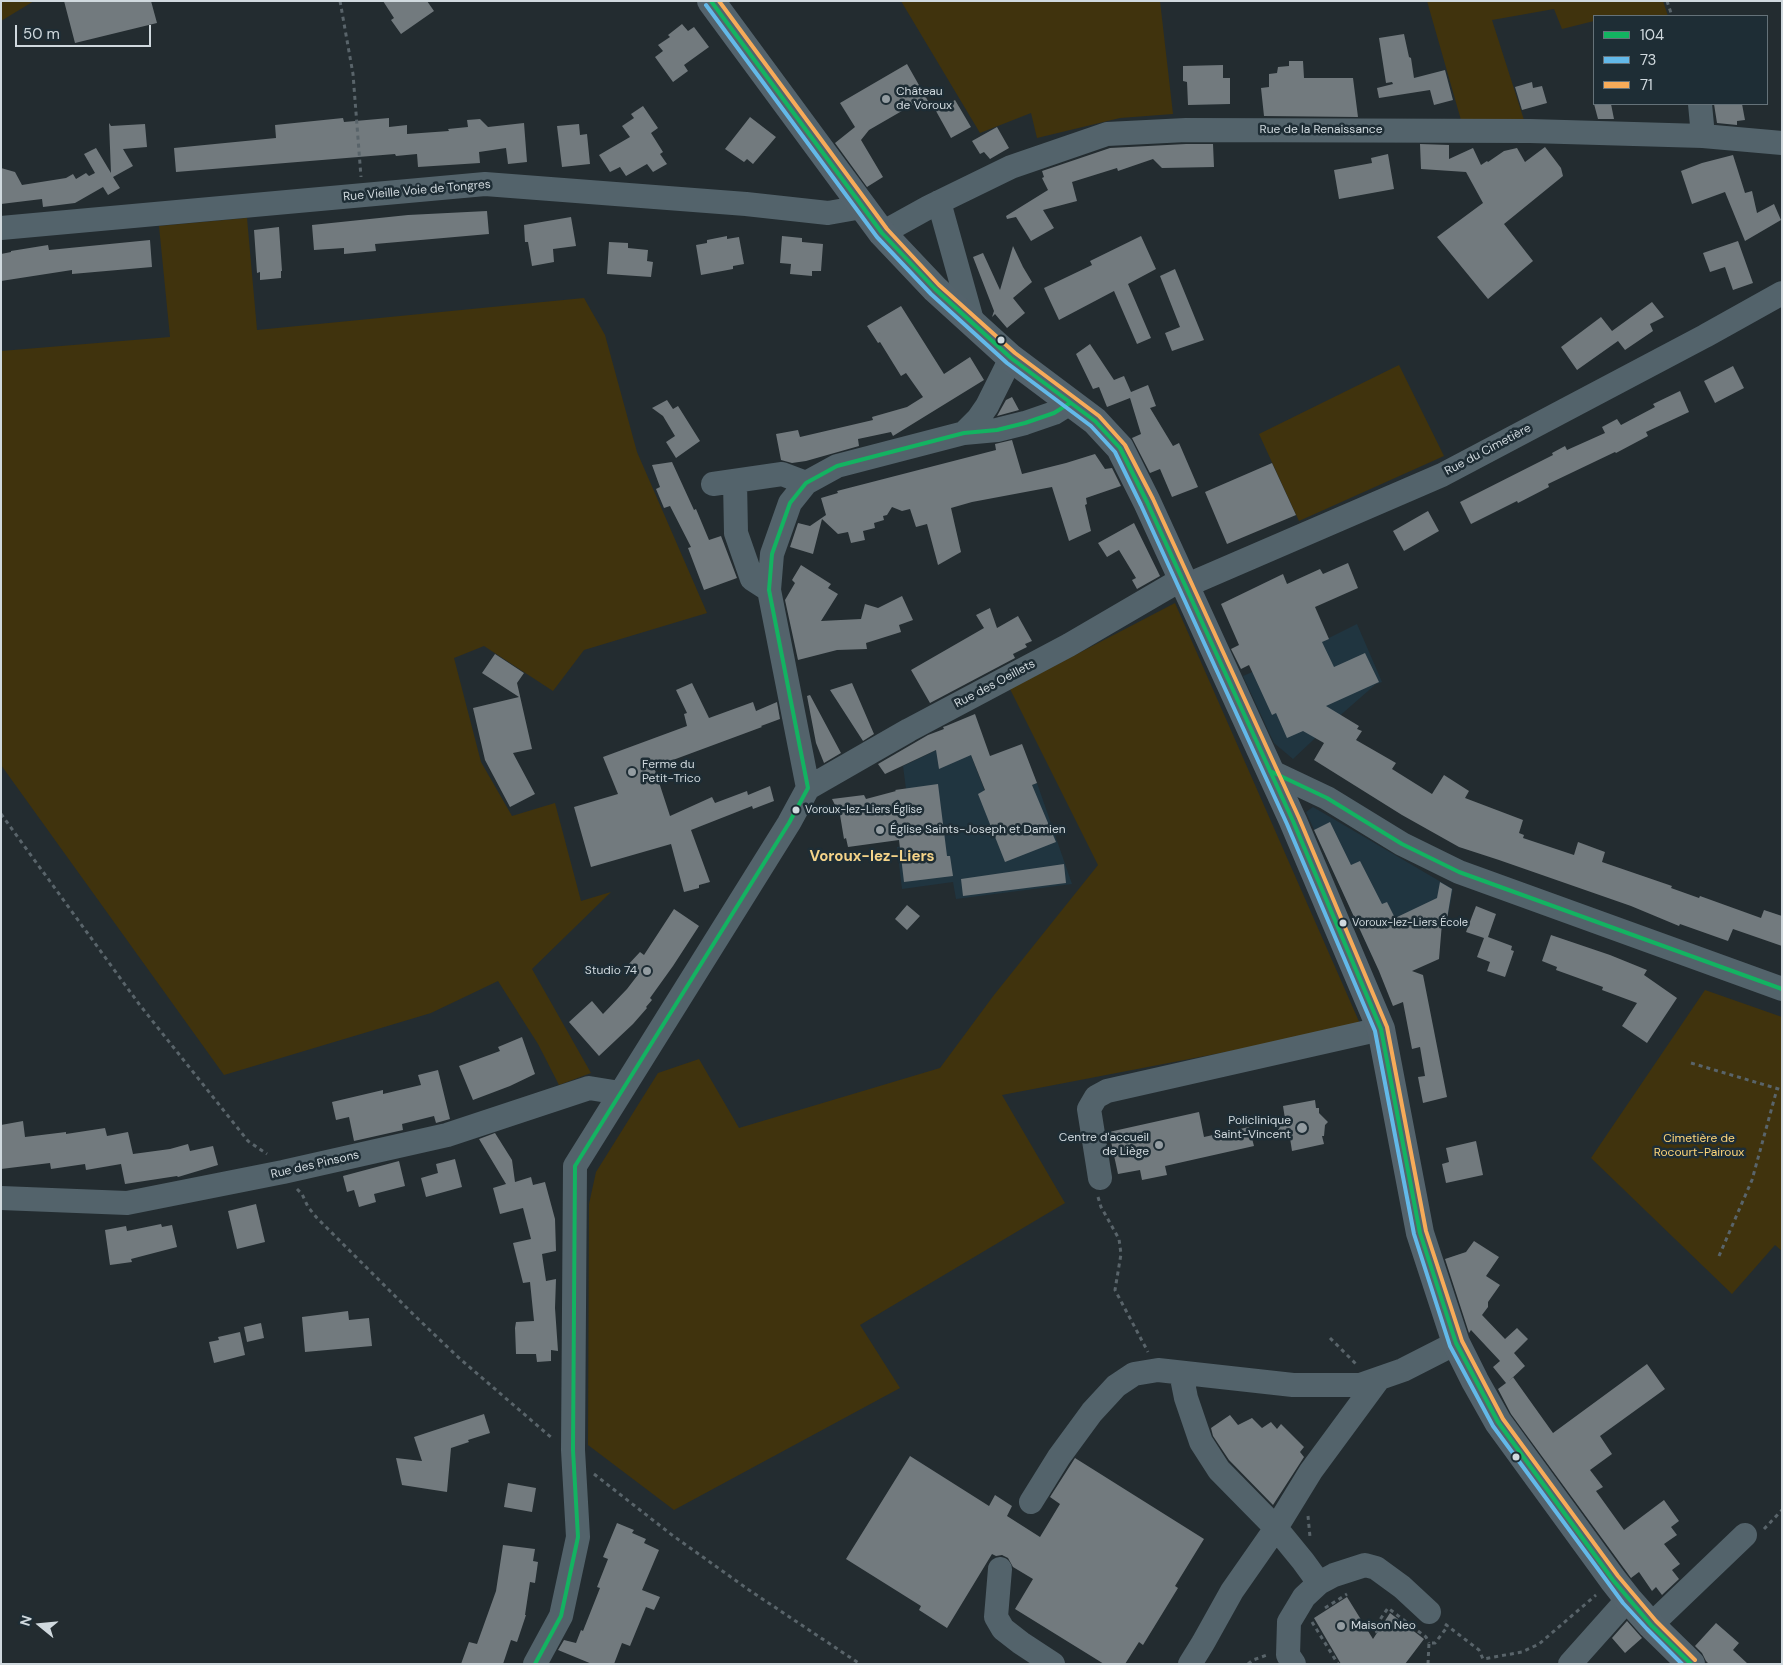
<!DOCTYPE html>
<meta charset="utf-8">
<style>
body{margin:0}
#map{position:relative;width:1783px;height:1665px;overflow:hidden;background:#232c30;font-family:"DM Sans",sans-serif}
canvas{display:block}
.frame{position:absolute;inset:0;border:2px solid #d0d9de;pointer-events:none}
.legend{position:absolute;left:1593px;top:15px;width:175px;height:90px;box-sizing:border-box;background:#1e2d35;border:1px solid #657279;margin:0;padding:6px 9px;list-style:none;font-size:15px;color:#d0d9de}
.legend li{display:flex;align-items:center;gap:10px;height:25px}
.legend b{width:25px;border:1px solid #657279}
.north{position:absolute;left:15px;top:1600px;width:50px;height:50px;-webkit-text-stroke:4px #1e2d35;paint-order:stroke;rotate:287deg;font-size:14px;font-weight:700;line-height:20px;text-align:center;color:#d0d9de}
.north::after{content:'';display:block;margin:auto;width:18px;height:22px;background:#d0d9de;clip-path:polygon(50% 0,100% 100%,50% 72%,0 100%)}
.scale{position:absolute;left:15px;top:25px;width:136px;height:22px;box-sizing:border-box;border:2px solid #d0d9de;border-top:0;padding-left:6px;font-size:15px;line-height:18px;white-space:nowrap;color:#d0d9de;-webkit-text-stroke:4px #1e2d35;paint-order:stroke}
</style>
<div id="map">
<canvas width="1783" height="1665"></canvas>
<div class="frame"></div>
<ul class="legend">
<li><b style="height:6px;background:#13b361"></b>104</li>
<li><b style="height:6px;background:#63b9e9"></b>73</li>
<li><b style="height:6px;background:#f7ab59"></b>71</li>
</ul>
<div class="north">N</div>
<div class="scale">50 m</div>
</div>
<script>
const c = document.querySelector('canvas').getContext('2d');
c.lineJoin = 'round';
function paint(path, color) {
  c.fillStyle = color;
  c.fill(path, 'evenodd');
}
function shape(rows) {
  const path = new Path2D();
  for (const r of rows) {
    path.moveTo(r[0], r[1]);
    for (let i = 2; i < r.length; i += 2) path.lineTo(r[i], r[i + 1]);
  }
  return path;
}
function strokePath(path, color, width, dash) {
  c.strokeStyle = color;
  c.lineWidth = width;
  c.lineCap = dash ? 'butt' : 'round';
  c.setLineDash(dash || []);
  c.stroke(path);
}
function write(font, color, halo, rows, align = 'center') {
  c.font = font + ' "DM Sans",sans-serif';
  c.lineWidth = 5;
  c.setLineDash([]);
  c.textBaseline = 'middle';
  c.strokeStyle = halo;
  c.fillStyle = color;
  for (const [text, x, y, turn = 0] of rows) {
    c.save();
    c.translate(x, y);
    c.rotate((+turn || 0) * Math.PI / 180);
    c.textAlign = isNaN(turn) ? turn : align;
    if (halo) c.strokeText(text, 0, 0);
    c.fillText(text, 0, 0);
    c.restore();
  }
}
const built = shape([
 [1357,624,1382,682,1376,684,1328,726,1293,759,1274,743,1243,676,1319,643],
 [964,737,989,802,1037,783,1072,884,956,899,953,882,902,889,897,847,925,844,906,789,903,766],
 [1313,807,1453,889,1447,921,1372,956,1306,812]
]);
const green = shape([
 [1,1,34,1,1,21],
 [901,1,1160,1,1173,114,1120,118,1037,138,1031,113,980,133],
 [1427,1,1663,1,1668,16,1594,16,1594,21,1562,29,1554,9,1492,20,1524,120,1461,120],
 [247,218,257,330,584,298,605,335,637,452,707,613,584,650,553,691,484,646,454,658,481,762,512,816,555,803,581,901,611,892,532,969,591,1073,559,1085,538,1044,498,981,431,1013,224,1075,1,765,1,351,170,337,159,226],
 [1399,365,1444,456,1299,521,1259,434],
 [1175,603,1361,1026,1002,1095,1065,1203,860,1325,900,1388,674,1510,588,1445,589,1204,596,1172,658,1073,699,1059,739,1128,940,1068,994,995,1098,865,1010,689],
 [1705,990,1782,1017,1782,1251,1775,1245,1732,1294,1591,1158]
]);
const building = shape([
 [64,1,151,1,157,23,75,43],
 [383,1,427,1,434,11,401,34,391,20,394,18],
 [682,24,688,31,694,27,709,47,684,65,688,71,673,82,655,57,663,51,658,45,670,37,668,35],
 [1404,34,1409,57,1411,58,1414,78,1445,70,1453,100,1434,105,1430,90,1379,98,1377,88,1393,84,1392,82,1386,83,1379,38],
 [1289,61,1303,61,1304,78,1353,78,1358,117,1264,116,1261,88,1269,87,1269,74,1277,73,1278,67,1289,66],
 [907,64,928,101,914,104,869,130,861,140,883,177,867,187,835,143,855,127,840,103],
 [1223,65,1223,78,1230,78,1230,104,1188,105,1187,82,1183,81,1183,66],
 [1532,82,1533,88,1542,86,1547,103,1522,110,1515,87],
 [955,100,971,127,951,138,936,111],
 [1594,104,1611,104,1614,119,1598,119],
 [1714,104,1742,104,1745,120,1737,121,1737,125,1717,123],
 [643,106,658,128,651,133,663,152,660,154,667,164,653,172,647,164,626,176,620,167,610,172,599,155,630,137,622,126,634,118,631,114],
 [750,117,776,137,753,164,747,159,744,162,725,149],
 [343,118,344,122,389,118,389,127,407,125,407,134,449,131,448,129,468,127,467,120,480,119,488,127,524,123,527,162,508,164,506,148,479,152,480,163,418,167,417,154,396,156,395,154,176,172,174,148,276,138,275,125],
 [109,123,111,126,145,124,147,147,123,149,133,166,113,177,120,188,108,195,103,187,75,203,43,207,42,199,1,204,1,168,15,172,22,185,66,178,73,174,76,179,86,173,89,176,95,173,84,154,96,148,111,173],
 [579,124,580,135,587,134,590,164,562,167,557,126],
 [997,127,1009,148,990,159,984,152,980,154,972,141],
 [1186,144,1213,144,1214,167,1162,168,1153,159,1118,171,1117,168,1072,182,1077,201,1043,210,1054,228,1031,241,1016,217,1007,219,1006,216,1048,190,1042,178,1044,177,1042,171,1110,148],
 [1420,144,1449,145,1449,159,1473,148,1481,165,1487,161,1488,162,1504,151,1517,148,1525,162,1545,147,1561,168,1563,176,1504,224,1533,261,1488,299,1437,237,1483,203,1466,172,1421,169],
 [1388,154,1394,189,1339,199,1334,170,1372,163,1371,158],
 [1733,155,1745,193,1752,191,1757,213,1774,204,1781,220,1745,241,1725,192,1692,204,1681,171,1702,163],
 [487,211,489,234,375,244,376,251,344,254,344,248,314,250,312,225,408,215],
 [571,217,576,246,553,249,554,262,532,266,528,242,525,242,524,225],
 [279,227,282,271,281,271,281,278,260,280,260,272,257,273,254,230],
 [727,236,727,239,739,237,744,264,733,266,733,269,701,275,696,245,707,243,707,240],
 [782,236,802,238,802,242,823,244,821,271,812,271,812,276,790,274,791,264,780,263],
 [1141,236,1156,269,1128,284,1151,338,1137,344,1114,291,1059,320,1044,288,1092,265,1090,261],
 [150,240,152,267,72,274,72,270,1,281,1,254,11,252,11,251,48,245,49,250],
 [1738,241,1753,283,1733,290,1725,267,1710,272,1703,253],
 [609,242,628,243,628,248,648,250,647,261,653,262,651,277,607,274],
 [1013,246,1023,267,1032,282,1013,298,1025,313,1007,328,995,314,992,317,994,311,973,257,983,253,1000,290],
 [1175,269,1204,340,1172,351,1165,333,1180,327,1160,276],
 [1652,302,1664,317,1650,324,1653,331,1625,350,1618,341,1577,370,1561,347,1601,317,1612,331],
 [901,306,944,374,970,357,984,380,893,436,891,432,858,439,859,446,806,461,792,463,781,460,776,434,798,430,800,437,873,420,872,417,907,407,923,397,906,373,901,376,880,342,878,343,867,326],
 [1090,344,1114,380,1124,376,1131,392,1148,385,1156,406,1150,408,1173,446,1179,443,1198,487,1172,497,1160,469,1150,473,1132,438,1141,434,1130,398,1107,407,1099,387,1093,389,1076,354],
 [1733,366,1744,388,1715,403,1704,381],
 [1680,391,1689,412,1646,432,1648,436,1616,453,1615,452,1548,484,1549,487,1518,503,1517,501,1471,524,1460,502,1553,455,1552,453,1565,446,1567,450,1605,433,1602,427,1617,419,1621,425,1655,407,1653,404],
 [1012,397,1019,410,997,416,1006,400],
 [667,400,673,409,678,406,700,441,676,458,666,442,675,436,663,416,652,408],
 [1012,440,1022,474,1066,463,1095,454,1105,469,1112,468,1121,486,1086,498,1087,504,1085,505,1091,531,1069,541,1052,487,972,502,951,508,961,552,938,565,927,524,916,527,910,509,902,511,892,507,887,515,883,516,884,520,874,523,875,528,863,531,865,540,851,543,848,532,838,534,822,519,813,554,790,547,798,523,810,526,826,515,821,498,838,493,837,491,996,450,995,444],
 [672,462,694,510,696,509,709,540,721,536,737,578,704,590,688,548,691,547,670,506,664,508,656,489,660,487,652,465],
 [1272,463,1296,515,1227,544,1205,492],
 [1428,511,1439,531,1404,551,1393,531],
 [1134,523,1160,576,1137,589,1132,580,1136,578,1119,550,1107,557,1098,543],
 [1348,563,1358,588,1315,607,1329,639,1322,642,1334,667,1365,653,1379,682,1326,706,1359,726,1357,729,1362,731,1356,740,1396,763,1392,769,1432,794,1444,775,1469,791,1465,798,1523,820,1519,833,1524,835,1523,838,1574,855,1578,842,1605,852,1602,862,1672,886,1671,888,1699,898,1700,896,1761,918,1764,910,1782,916,1782,946,1733,929,1728,941,1680,924,1679,926,1631,906,1499,860,1459,847,1402,815,1314,760,1324,743,1303,731,1287,738,1276,713,1272,715,1249,665,1241,669,1231,649,1239,645,1221,604,1283,574,1287,584,1320,569,1323,574],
 [801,565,831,584,828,588,838,594,821,621,861,619,865,604,878,608,902,596,913,620,899,625,901,632,866,643,867,649,837,650,798,660,785,600,795,583,792,580],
 [990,608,997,628,1018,616,1032,641,1025,644,1027,647,1013,654,1015,658,930,703,911,670,984,628,976,615],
 [495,654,524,673,517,683,532,749,513,753,535,794,510,807,485,760,473,708,519,697,482,673],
 [692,683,709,718,753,702,756,711,777,702,780,719,761,726,762,727,654,767,670,816,712,797,715,803,747,791,748,795,770,786,774,801,753,809,752,806,691,830,710,882,699,885,699,888,684,892,671,844,591,867,574,807,618,794,603,757,687,726,684,714,687,713,676,690],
 [852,683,874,734,863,741,830,690],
 [810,695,841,753,824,763,816,743,807,696],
 [975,714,990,756,1022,744,1037,783,1032,785,1056,842,1005,862,978,794,985,790,971,755,939,769,936,750,885,774,878,764,928,735,944,729,943,727,946,726],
 [938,784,947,856,950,856,953,876,904,882,899,840,848,847,846,838,844,839,840,815,832,799,864,795,866,799,896,791,895,790],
 [1330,822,1351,865,1360,861,1382,904,1387,902,1395,918,1437,898,1440,882,1452,889,1446,925,1442,923,1439,959,1412,971,1423,975,1447,1097,1423,1103,1418,1077,1425,1076,1420,1047,1412,1049,1403,1002,1393,1006,1379,971,1314,830],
 [1064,864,1066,883,963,896,961,879],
 [907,905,920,916,907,930,895,919],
 [1476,906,1496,914,1488,937,1512,946,1511,950,1514,951,1505,977,1487,971,1490,962,1477,957,1484,938,1466,932],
 [674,909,699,926,673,966,650,998,652,1000,646,1007,647,1008,633,1024,599,1056,569,1022,592,1001,603,1014,627,989,637,976,626,967,640,952,644,955],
 [1551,935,1610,955,1647,970,1644,975,1677,998,1647,1043,1622,1026,1637,1003,1602,990,1603,987,1556,970,1557,967,1542,961],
 [522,1037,535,1074,510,1086,473,1100,459,1066,500,1051,498,1047],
 [438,1070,450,1119,436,1123,434,1116,402,1124,403,1130,354,1141,349,1117,336,1120,332,1102,383,1090,383,1094,421,1085,418,1075],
 [1315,1100,1316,1108,1319,1108,1319,1113,1328,1122,1325,1125,1324,1136,1322,1136,1324,1144,1292,1151,1290,1138,1278,1130,1285,1119,1283,1106],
 [1199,1112,1204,1137,1249,1127,1254,1146,1165,1166,1167,1175,1142,1180,1140,1170,1118,1174,1109,1132],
 [23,1121,25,1137,66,1132,66,1134,105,1128,107,1136,128,1132,133,1154,170,1149,188,1144,190,1151,213,1146,218,1165,178,1177,177,1176,125,1184,121,1164,86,1170,85,1164,51,1169,50,1163,1,1169,1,1125],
 [495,1133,512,1160,515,1182,531,1177,533,1185,545,1182,555,1219,556,1251,542,1254,546,1281,556,1279,555,1308,558,1351,551,1350,551,1361,537,1362,536,1354,516,1354,515,1328,516,1322,534,1321,530,1282,523,1283,513,1243,531,1239,523,1208,500,1214,493,1188,506,1184,479,1139],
 [1476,1141,1483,1175,1446,1183,1442,1164,1449,1162,1446,1148],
 [455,1159,462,1187,426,1197,421,1178,438,1173,436,1164],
 [399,1161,405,1186,374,1194,376,1202,359,1207,354,1190,347,1192,343,1176],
 [256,1204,265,1242,237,1249,228,1211],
 [161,1224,162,1227,172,1225,177,1247,131,1259,132,1262,110,1265,105,1230,126,1226,127,1231],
 [1474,1241,1499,1257,1486,1276,1500,1285,1488,1302,1488,1307,1482,1315,1505,1339,1517,1328,1528,1339,1514,1353,1525,1366,1509,1381,1513,1377,1553,1433,1647,1364,1665,1389,1600,1436,1612,1454,1590,1470,1603,1487,1596,1491,1624,1530,1664,1500,1679,1521,1671,1527,1677,1535,1664,1544,1680,1564,1672,1570,1679,1579,1662,1595,1656,1587,1652,1591,1639,1572,1631,1578,1511,1414,1498,1389,1506,1383,1493,1367,1500,1361,1471,1330,1469,1333,1445,1259,1466,1252],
 [348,1311,349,1320,369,1318,372,1346,305,1352,302,1317],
 [261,1323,264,1338,247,1342,244,1327],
 [240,1332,245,1355,214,1363,209,1342,219,1340,218,1337],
 [484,1414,490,1433,468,1440,469,1442,451,1448,447,1492,402,1485,396,1458,422,1461,414,1437],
 [1230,1415,1238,1425,1252,1418,1262,1428,1271,1422,1277,1429,1281,1424,1304,1447,1300,1452,1304,1457,1273,1505,1229,1460,1213,1436,1211,1428],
 [910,1456,989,1506,995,1495,1012,1506,1007,1516,1040,1537,1060,1504,1050,1497,1075,1458,1204,1539,1175,1586,1178,1588,1143,1645,1139,1642,1125,1664,1104,1664,1015,1609,1033,1579,1013,1567,1008,1558,1002,1555,996,1556,992,1554,947,1628,919,1610,921,1606,846,1559],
 [508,1483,536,1488,532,1512,504,1507],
 [617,1523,634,1530,632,1533,646,1539,644,1543,659,1550,642,1590,660,1597,654,1610,646,1607,630,1646,622,1643,614,1664,592,1664,558,1650,564,1640,576,1643,581,1630,583,1631,600,1588,597,1587,608,1559,603,1557],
 [503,1545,535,1549,533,1561,538,1562,535,1583,530,1582,525,1615,526,1615,517,1642,511,1640,503,1664,461,1664,469,1642,477,1644,496,1591],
 [1347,1597,1373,1639,1390,1613,1424,1639,1405,1664,1341,1664,1314,1618],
 [1627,1621,1642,1638,1625,1653,1612,1638],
 [1716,1623,1739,1643,1733,1650,1748,1664,1709,1664,1706,1661,1702,1653,1695,1646]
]);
const path = shape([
 [340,1,353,74,361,177],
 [1667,1,1672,16],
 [1,814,139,1004,248,1141,267,1154],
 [1691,1063,1782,1090],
 [297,1189,302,1194,308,1207,317,1218,414,1315,459,1358,553,1439],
 [1098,1197,1101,1207,1119,1239,1121,1254,1115,1290,1148,1352],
 [1719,1256,1752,1180,1777,1089],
 [1330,1338,1357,1365],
 [594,1474,672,1535,749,1590,860,1664],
 [1308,1516,1310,1537],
 [1764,1529,1782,1510],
 [1325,1608,1347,1594],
 [1312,1622,1338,1664],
 [1445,1624,1479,1650,1483,1659,1522,1652,1539,1644,1596,1595],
 [1418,1631,1426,1637,1429,1643],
 [1377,1633,1375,1627,1388,1608,1409,1624],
 [1248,1664,1253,1660,1267,1655],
 [1428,1664,1429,1643,1435,1643,1448,1626]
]);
const minor = shape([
 [1700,104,1703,136],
 [939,202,973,324],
 [1,228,485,184,746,204,828,213,862,207],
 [882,233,929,207,1011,167,1107,134,1186,130,1530,131,1703,136,1782,143],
 [964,433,978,419,987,406,1011,358],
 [735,481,736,533,752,579,769,590],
 [713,484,782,474,806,483],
 [1185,586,1442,475,1705,336,1782,293],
 [1270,771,1327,798,1402,844,1459,872,1782,989],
 [808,788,909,730,1069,645,1182,579],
 [1100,1178,1089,1109,1096,1097,1107,1091,1381,1029],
 [1,1198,127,1203,283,1172,447,1135,589,1088,620,1093],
 [1181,1373,1186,1398,1201,1442,1219,1470,1276,1528,1303,1561,1319,1583,1334,1575,1365,1565,1376,1568,1402,1587,1429,1612],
 [1031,1502,1059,1457,1092,1412,1116,1386,1134,1374,1158,1370,1293,1385,1360,1385,1403,1370,1456,1343],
 [1000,1569,996,1617,1003,1629,1021,1643,1053,1664],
 [1651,1625,1745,1535],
 [535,1664,561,1616,578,1537,573,1450,575,1166,789,823,808,788,769,590,772,554,790,503,806,483,837,466,964,433,997,430,1025,423,1054,413,1070,403],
 [1190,1664,1203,1643,1232,1591,1276,1528,1311,1471,1378,1380],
 [1294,1664,1288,1655,1289,1622,1304,1597,1319,1583],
 [1570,1664,1628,1599]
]);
const major = shape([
 [711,1,882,233,935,289,1011,358,1095,421,1120,448,1147,502,1293,821,1381,1029,1420,1233,1456,1343,1475,1381,1498,1422,1613,1580,1628,1599,1651,1625,1691,1664]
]);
const bus1 = shape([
 [711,1,882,233,935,289,1011,358,1095,421,1120,448,1147,502,1293,821,1381,1029,1420,1233,1456,1343,1498,1422,1613,1580,1651,1625,1691,1664],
 [1270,771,1327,798,1402,844,1459,872,1782,989],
 [535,1664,561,1616,578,1537,573,1450,575,1166,789,823,808,788,769,590,772,554,790,503,806,483,837,466,964,433,997,430,1025,423,1054,413,1070,403]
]);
const bus2 = shape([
 [706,5,877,237,931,294,1007,363,1091,426,1115,452,1141,505,1287,824,1375,1031,1414,1234,1450,1346,1493,1426,1623,1603,1647,1629,1682,1664]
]);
const bus3 = shape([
 [719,1,887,229,939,285,1015,353,1099,416,1125,445,1153,499,1299,818,1387,1027,1426,1231,1462,1341,1503,1419,1618,1576,1656,1621,1695,1660]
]);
const markers = [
 [886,99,5,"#939ca1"],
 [1001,340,4.5,"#d0d9de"],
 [632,772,5,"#939ca1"],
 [796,810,4.5,"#d0d9de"],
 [880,830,5,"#939ca1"],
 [1343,923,4.5,"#d0d9de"],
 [647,971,5,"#939ca1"],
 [1302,1128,6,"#939ca1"],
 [1159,1145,5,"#939ca1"],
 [1516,1457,4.5,"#d0d9de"],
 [1341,1626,5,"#939ca1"]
];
const busNames = [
 ["Voroux-lez-Liers Église",805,810],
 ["Voroux-lez-Liers École",1352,923]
];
const poiNames = [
 ["Château",896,92],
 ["de Voroux",896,106],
 ["Ferme du",642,765],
 ["Petit-Trico",642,779],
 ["Église Saints-Joseph et Damien",890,830],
 ["Studio 74",637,971,"right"],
 ["Policlinique",1291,1121,"right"],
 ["Saint-Vincent",1291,1135,"right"],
 ["Centre d'accueil",1149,1138,"right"],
 ["de Liège",1149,1152,"right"],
 ["Maison Neo",1351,1626]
];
const streetNames = [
 ["Rue de la Renaissance",1321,130],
 ["Rue Vieille Voie de Tongres",417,191,-5],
 ["Rue du Cimetière",1488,450,-28],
 ["Rue des Oeillets",995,684,-28],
 ["Rue des Pinsons",315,1165,-13]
];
const parkNames = [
 ["Cimetière de",1699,1139],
 ["Rocourt-Pairoux",1699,1153]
];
const quarterNames = [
 ["Voroux-lez-Liers",872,857]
];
paint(built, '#203540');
paint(green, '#40330d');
paint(building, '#727a7e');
strokePath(path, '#59646a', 3, [4, 4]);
strokePath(minor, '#53636b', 24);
strokePath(major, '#54636c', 28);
strokePath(bus1, '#13b361', 4);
strokePath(bus2, '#63b9e9', 4);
strokePath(bus3, '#f7ab59', 4);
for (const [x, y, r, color] of markers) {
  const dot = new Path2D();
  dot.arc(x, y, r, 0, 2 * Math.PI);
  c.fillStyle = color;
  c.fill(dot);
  strokePath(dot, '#1e2d35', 2);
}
write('11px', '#d0d9de', '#1e2d35', busNames, 'left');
write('12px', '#d0d9de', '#1e2d35', poiNames, 'left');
write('12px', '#d0d9de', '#1e2d35', streetNames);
write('12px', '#fed67a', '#1e2d35', parkNames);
write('bold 15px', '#f5d489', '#1e2d35', quarterNames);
</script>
